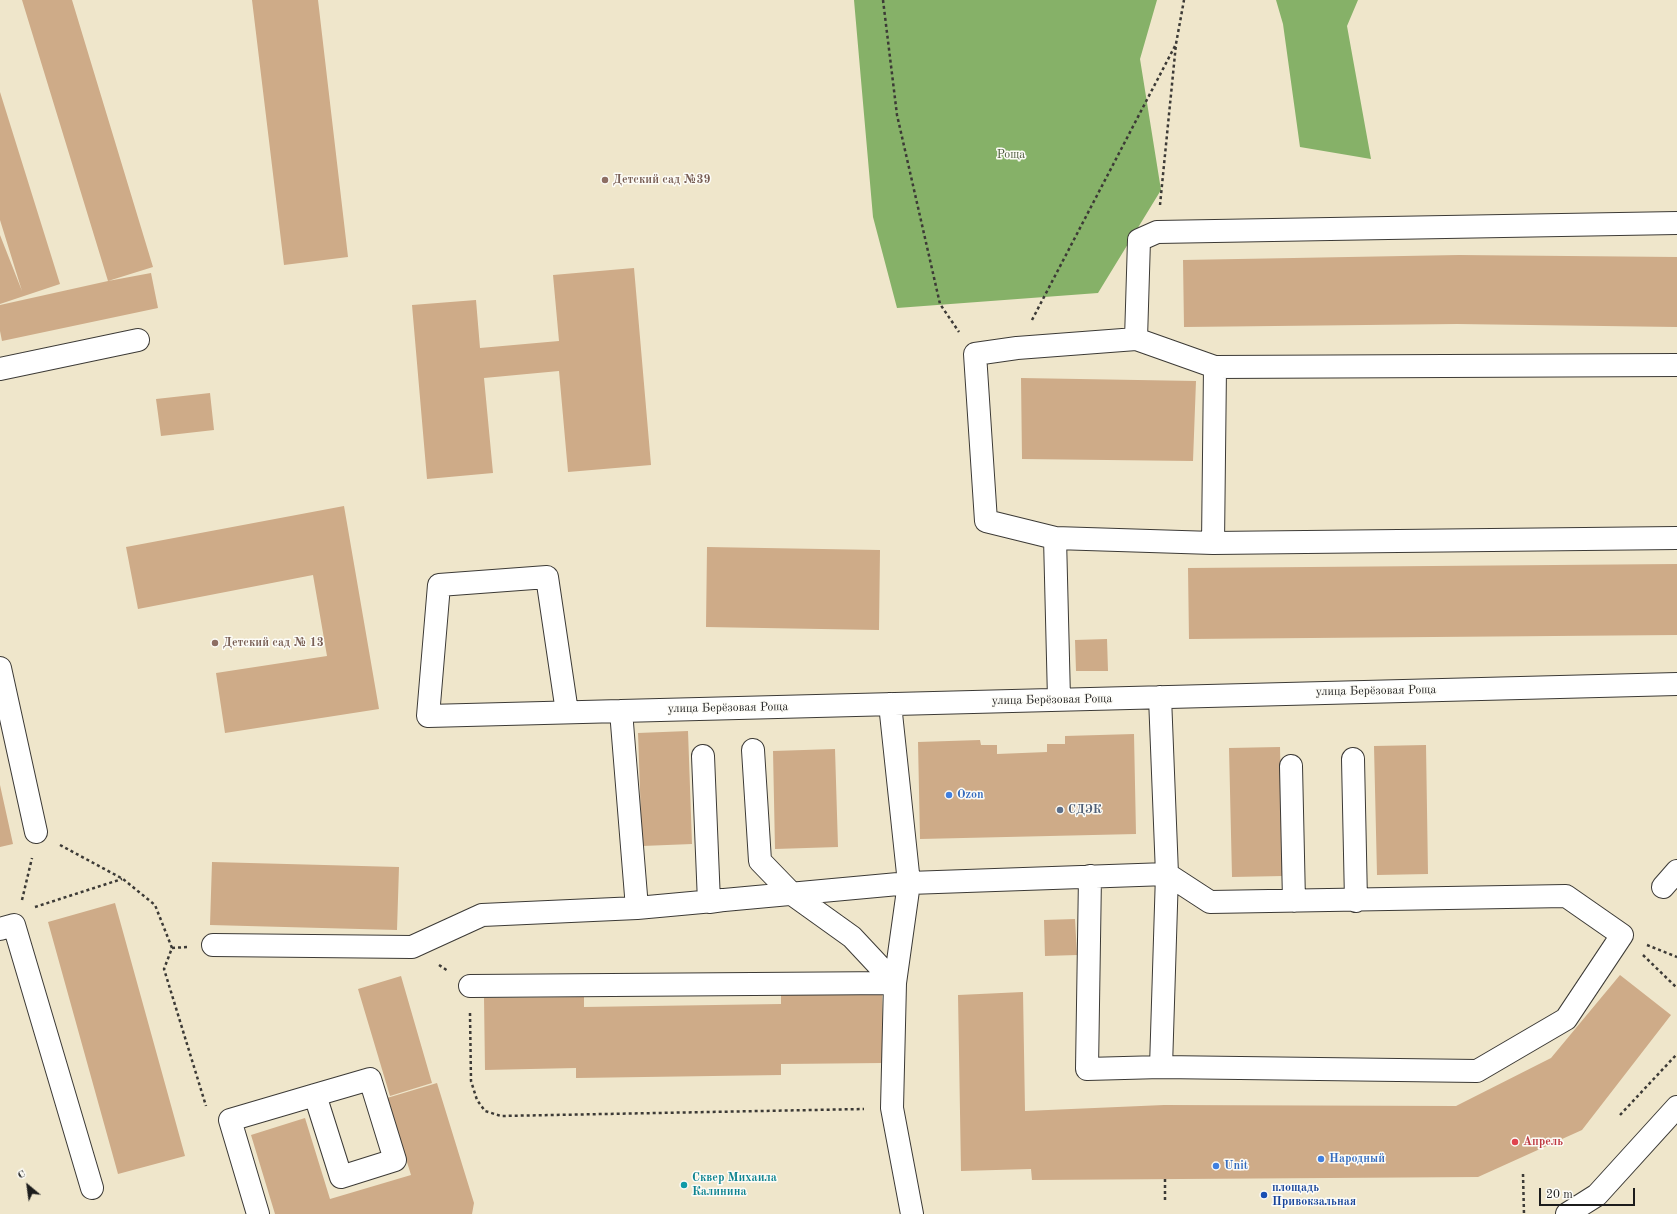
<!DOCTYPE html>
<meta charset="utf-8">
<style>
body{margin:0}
#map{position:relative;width:1677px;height:1214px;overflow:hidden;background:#efe6cb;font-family:"Old Standard TT",serif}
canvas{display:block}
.north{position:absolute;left:8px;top:1166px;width:40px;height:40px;-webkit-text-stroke:3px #fdfcf7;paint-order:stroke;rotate:331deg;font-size:11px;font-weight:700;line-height:16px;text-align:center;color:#1c1c1c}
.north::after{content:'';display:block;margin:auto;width:14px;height:18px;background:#1c1c1c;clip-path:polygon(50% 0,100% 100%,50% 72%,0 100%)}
.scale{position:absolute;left:1539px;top:1188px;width:96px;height:18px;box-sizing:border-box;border:2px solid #1c1c1c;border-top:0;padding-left:5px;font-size:12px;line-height:14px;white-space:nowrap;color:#1c1c1c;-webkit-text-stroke:3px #fdfcf7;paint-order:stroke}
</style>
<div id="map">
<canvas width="1677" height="1214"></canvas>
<div class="north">С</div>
<div class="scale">20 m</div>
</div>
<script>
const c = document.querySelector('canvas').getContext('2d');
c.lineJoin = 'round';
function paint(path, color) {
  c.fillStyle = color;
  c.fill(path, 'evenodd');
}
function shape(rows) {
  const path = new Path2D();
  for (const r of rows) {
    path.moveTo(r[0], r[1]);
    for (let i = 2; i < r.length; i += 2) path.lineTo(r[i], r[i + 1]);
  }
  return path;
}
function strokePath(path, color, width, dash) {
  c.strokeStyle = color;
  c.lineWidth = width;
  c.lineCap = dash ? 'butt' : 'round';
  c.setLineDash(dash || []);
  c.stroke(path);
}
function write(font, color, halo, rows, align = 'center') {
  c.font = font + ' "Old Standard TT",serif';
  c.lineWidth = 3;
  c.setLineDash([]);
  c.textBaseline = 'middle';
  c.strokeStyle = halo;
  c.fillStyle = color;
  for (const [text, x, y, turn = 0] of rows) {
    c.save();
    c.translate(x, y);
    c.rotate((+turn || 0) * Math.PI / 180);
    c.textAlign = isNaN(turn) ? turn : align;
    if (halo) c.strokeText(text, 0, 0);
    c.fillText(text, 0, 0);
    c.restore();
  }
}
const forest = shape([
 [854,0,1157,0,1140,59,1161,190,1098,293,897,308,873,217],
 [1276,0,1358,0,1347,26,1371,159,1300,147,1283,24]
]);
const building = shape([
 [22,0,72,0,153,267,108,281,151,273,158,308,2,341,0,331,0,305,108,281],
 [252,0,318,0,348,257,284,265],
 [0,92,60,284,0,304,0,235,22,291,0,220],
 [1459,255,1677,257,1677,327,1457,324,1184,327,1183,260],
 [634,268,651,465,568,472,559,371,484,378,493,473,427,479,412,305,476,300,480,348,559,341,553,275],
 [1021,378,1196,381,1193,461,1022,459],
 [210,393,214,430,161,436,156,399],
 [344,506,379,709,225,733,216,673,327,656,313,575,138,609,126,547],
 [707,547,880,550,879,630,706,627],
 [1677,564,1677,635,1189,639,1188,568],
 [1107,639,1108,671,1076,671,1075,640],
 [688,731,692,844,642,846,638,733],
 [1134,734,1136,834,920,839,918,742,980,740,981,745,997,745,997,754,1047,752,1047,744,1065,744,1065,736],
 [1426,745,1428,874,1377,875,1374,746],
 [1280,747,1283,876,1232,877,1229,748],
 [835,749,838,847,775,849,773,751],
 [0,785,13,844,0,847],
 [212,862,399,867,397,930,210,925],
 [115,903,185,1156,118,1174,48,922],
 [1075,919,1077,955,1045,956,1044,920],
 [1620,975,1671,1015,1582,1130,1478,1177,1032,1180,1031,1169,961,1171,958,995,1023,992,1025,1111,1164,1105,1456,1106,1551,1058],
 [401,976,432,1083,390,1096,358,989],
 [882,994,883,1063,781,1064,781,1075,576,1078,576,1068,485,1070,484,998,584,997,584,1007,781,1004,781,995],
 [437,1083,474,1203,472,1214,275,1214,251,1135,305,1118,330,1199,411,1175,387,1098]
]);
const path = shape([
 [883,0,897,115,940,304,959,332],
 [1160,205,1176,44,1184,0],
 [1032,320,1176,44],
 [60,845,123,879,155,905,172,948],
 [22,900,32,858],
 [35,907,122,879],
 [1647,945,1677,957],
 [187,947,172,948,164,969,206,1106],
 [1643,955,1677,988],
 [439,965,448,971],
 [470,1013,471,1081,477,1100,485,1111,501,1116,864,1109],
 [1620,1115,1677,1054],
 [1523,1174,1524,1214],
 [1165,1179,1165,1203]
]);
const minor = shape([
 [1136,339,1139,240,1157,232,1677,223],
 [0,369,138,340],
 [1055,538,986,521,975,354,1017,348,1136,339,1215,367,1677,365],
 [1213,543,1215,367],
 [0,668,36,832],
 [1059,699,1055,538,1213,543,1677,538],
 [890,704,909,883,895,983,892,1108,912,1214],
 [621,711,637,908,909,883,1167,874,1161,1067,1477,1071,1566,1019,1622,935,1566,896,1210,902,1167,874,1160,697],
 [567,712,547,577,439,585,428,716,621,711,1677,684],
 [753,750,760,861,792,894,852,937,895,983],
 [703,756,709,902,723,900],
 [1353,759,1356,901],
 [1291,766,1294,901],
 [1090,876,1087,1069,1161,1067],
 [1663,887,1677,871],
 [0,929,14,925,92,1188],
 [213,945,412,947,482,915,637,908],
 [470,986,895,983],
 [258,1214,230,1120,315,1095,370,1079,395,1160,341,1177,315,1095]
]);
const major = shape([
 [1567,1214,1597,1195,1677,1107]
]);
const markers = [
 [605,180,4,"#8d6e63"],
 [215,643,4,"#8d6e63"],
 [949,795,4,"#3f7fe0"],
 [1060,810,4,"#5c6f8a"],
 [1515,1142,4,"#e0444e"],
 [1321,1159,4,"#3f7fe0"],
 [1216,1166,4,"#3f7fe0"],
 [684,1185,4,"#0f9aa8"],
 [1264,1195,4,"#1a4fb4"]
];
const parkNames = [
 ["Роща",1011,155]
];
const educationNames = [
 ["Детский сад №39",613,180],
 ["Детский сад № 13",223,643]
];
const streetNames = [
 ["улица Берёзовая Роща",1376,691,-1],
 ["улица Берёзовая Роща",1052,700,-1],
 ["улица Берёзовая Роща",728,708,-1]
];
const shopNames = [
 ["Ozon",957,795],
 ["Народный",1329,1159],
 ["Unit",1224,1166]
];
const serviceNames = [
 ["СДЭК",1068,810]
];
const healthNames = [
 ["Апрель",1523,1142]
];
const cultureNames = [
 ["Сквер Михаила",692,1178],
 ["Калинина",692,1192]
];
const transitNames = [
 ["площадь",1272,1188],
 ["Привокзальная",1272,1202]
];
paint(forest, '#86b168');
paint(building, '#ceab88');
strokePath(minor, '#3c3a36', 24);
strokePath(major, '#3c3a36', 24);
strokePath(path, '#3c3a36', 2.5, [3, 3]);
strokePath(minor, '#fff', 22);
strokePath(major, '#fff', 22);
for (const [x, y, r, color] of markers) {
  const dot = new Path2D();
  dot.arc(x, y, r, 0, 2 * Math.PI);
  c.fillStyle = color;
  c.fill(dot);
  strokePath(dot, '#fdfcf7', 1.5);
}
write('12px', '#4d5a3c', '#fdfcf7', parkNames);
write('bold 12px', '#785e54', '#fdfcf7', educationNames, 'left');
write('12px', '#1c1c1c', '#fdfcf7', streetNames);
write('bold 12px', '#366cbe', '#fdfcf7', shopNames, 'left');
write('bold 12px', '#4e5e75', '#fdfcf7', serviceNames, 'left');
write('bold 12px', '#be3a42', '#fdfcf7', healthNames, 'left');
write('bold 12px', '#0d838f', '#fdfcf7', cultureNames, 'left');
write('bold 12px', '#164399', '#fdfcf7', transitNames, 'left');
</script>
